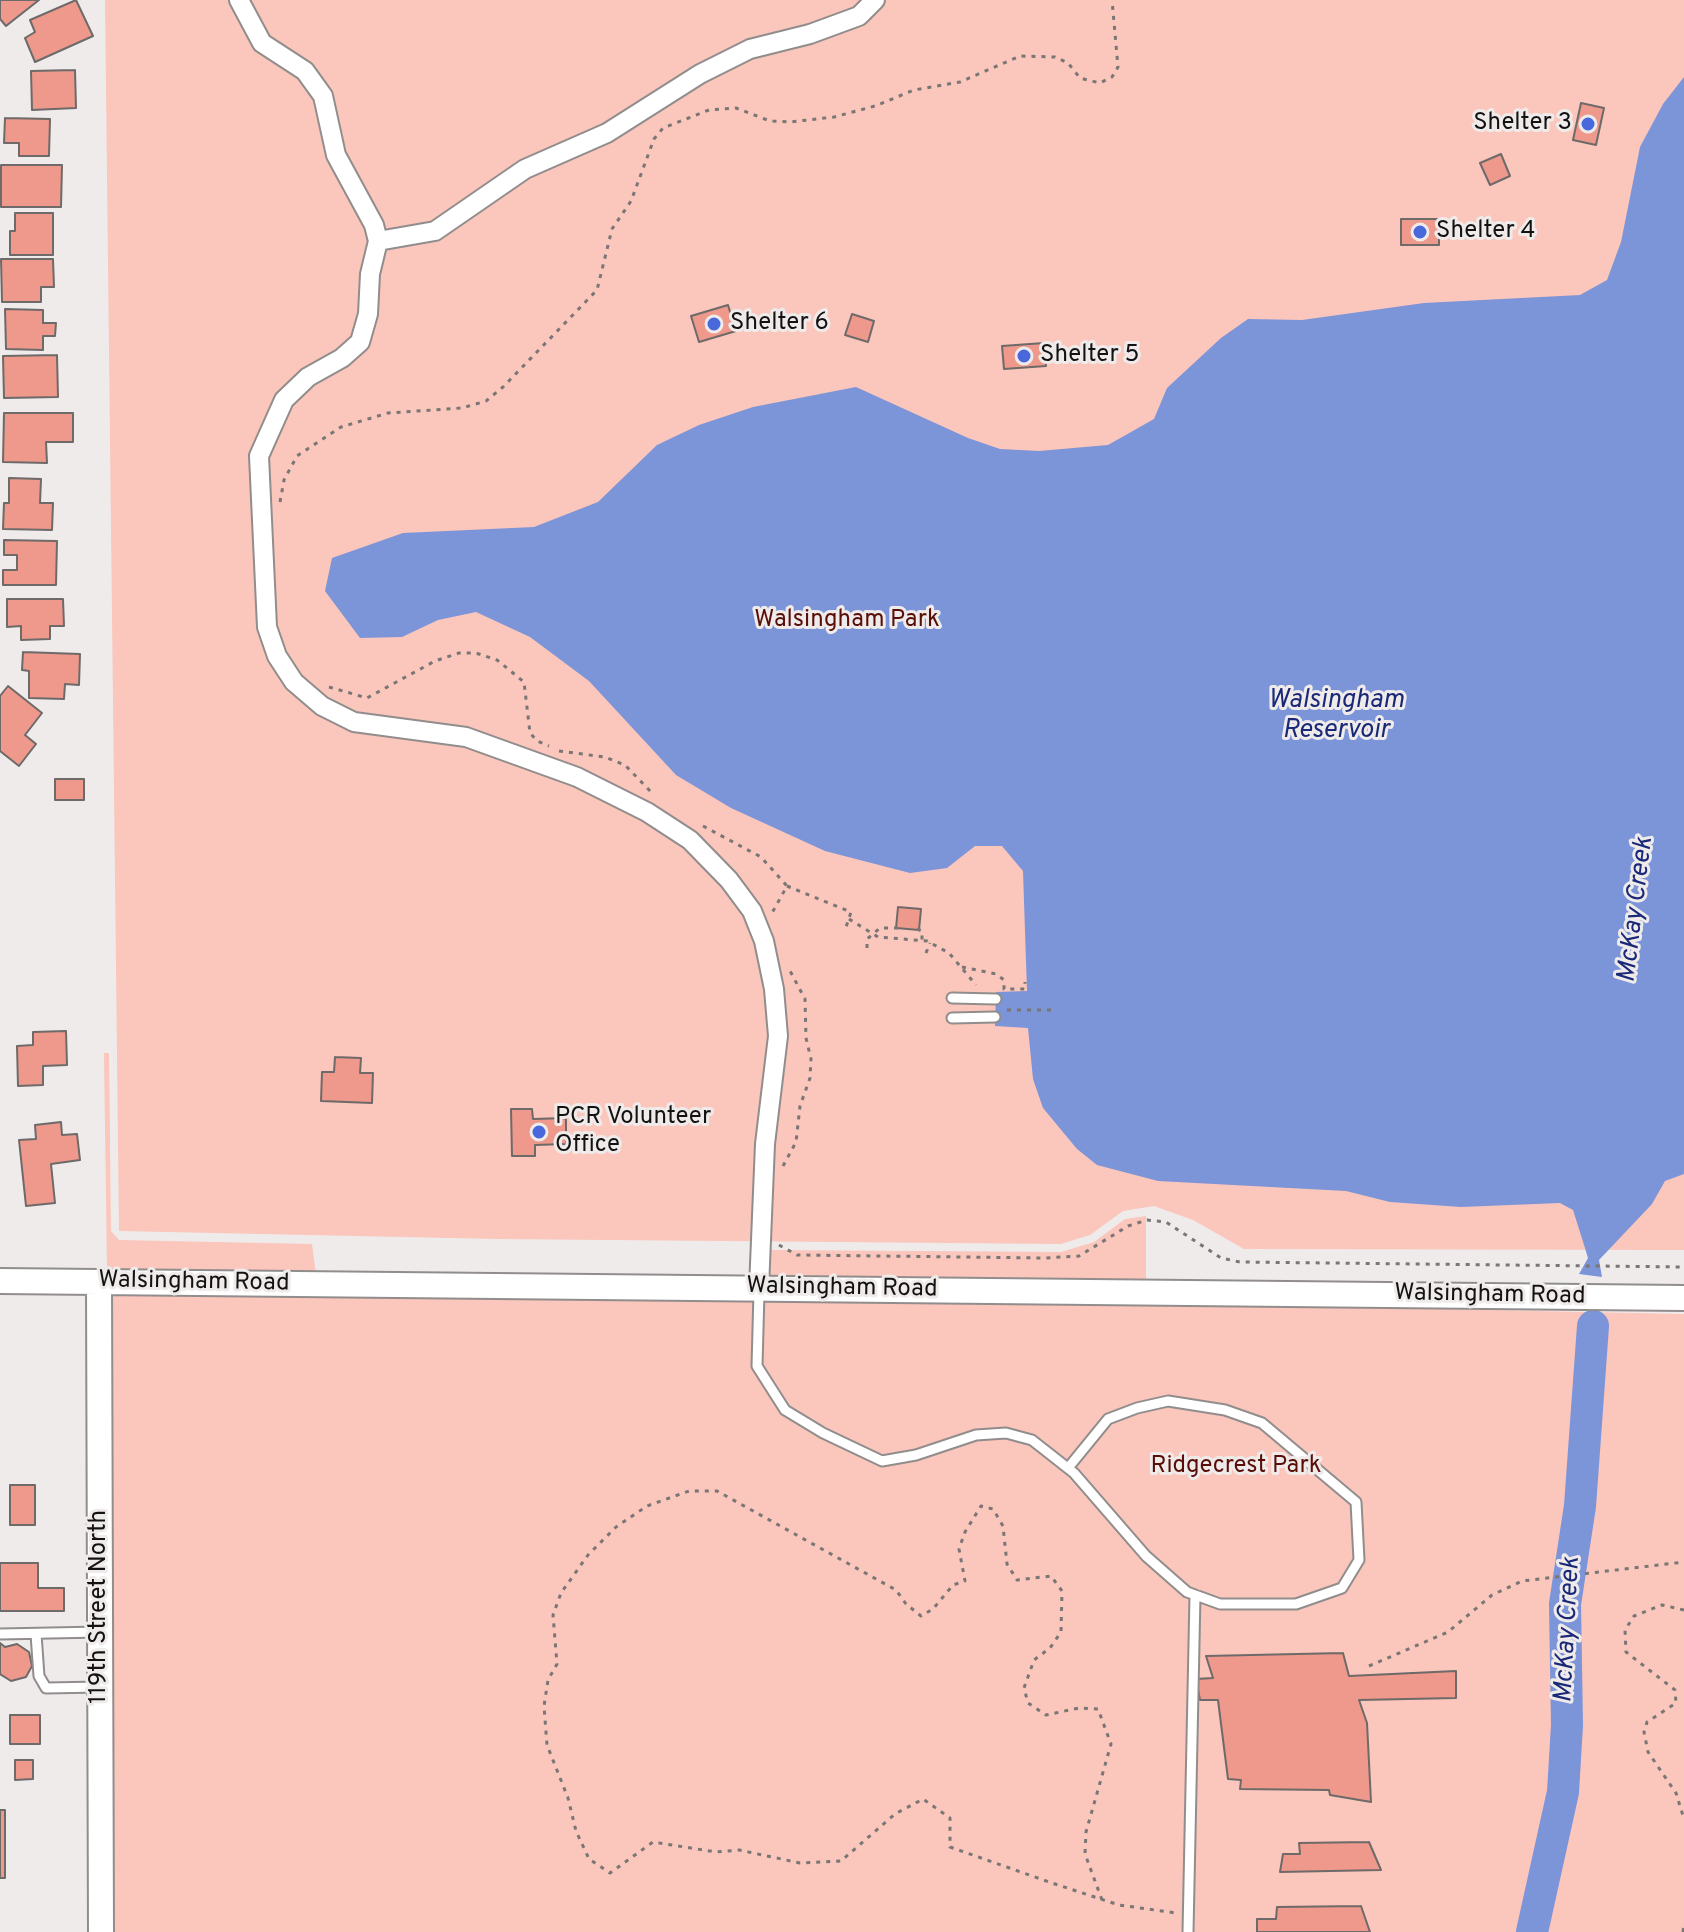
<!DOCTYPE html>
<style>
body{margin:0}
canvas{display:block;background:#efebea}
</style>
<canvas width="1684" height="1932"></canvas>
<script>
const c = document.querySelector('canvas').getContext('2d');
c.lineJoin = 'round';
function paint(path, color) {
  c.fillStyle = color;
  c.fill(path, 'evenodd');
}
function shape(rows) {
  const path = new Path2D();
  for (const r of rows) {
    path.moveTo(r[0], r[1]);
    for (let i = 2; i < r.length; i += 2) path.lineTo(r[i], r[i + 1]);
  }
  return path;
}
function strokePath(path, color, width, dash) {
  c.strokeStyle = color;
  c.lineWidth = width;
  c.lineCap = dash ? 'butt' : 'round';
  c.setLineDash(dash || []);
  c.stroke(path);
}
function write(font, color, halo, rows, align = 'center') {
  c.font = font + ' Overpass,sans-serif';
  c.lineWidth = 6;
  c.setLineDash([]);
  c.textBaseline = 'middle';
  c.strokeStyle = halo;
  c.fillStyle = color;
  for (const [text, x, y, turn = 0] of rows) {
    c.save();
    c.translate(x, y);
    c.rotate((+turn || 0) * Math.PI / 180);
    c.textAlign = isNaN(turn) ? turn : align;
    if (halo) c.strokeText(text, 0, 0);
    c.fillText(text, 0, 0);
    c.restore();
  }
}
const green = shape([
 [105,0,1684,0,1684,1250,1244,1249,1193,1220,1154,1206,1123,1211,1090,1235,1061,1244,497,1239,119,1231],
 [104,1053,109,1053,111,1231,119,1240,312,1244,316,1274,107,1272],
 [1146,1216,1146,1282,768,1278,769,1250,1061,1252,1094,1242,1125,1219],
 [99,1282,1684,1314,1684,1932,113,1932]
]);
const water = shape([
 [1684,77,1684,1174,1665,1181,1652,1204,1599,1260,1602,1277,1579,1274,1588,1258,1585,1248,1573,1210,1560,1203,1461,1207,1390,1202,1346,1191,1158,1181,1097,1165,1077,1149,1043,1108,1033,1079,1028,1028,995,1026,996,992,1027,991,1023,871,1002,846,975,846,947,868,910,873,825,851,731,808,676,775,589,681,530,637,476,612,438,620,402,637,360,638,325,591,332,558,403,533,534,527,598,502,657,445,699,425,753,407,856,387,968,438,1000,449,1039,451,1108,445,1154,419,1167,388,1221,338,1248,319,1302,320,1424,303,1580,295,1607,280,1621,242,1640,147,1663,104]
]);
const river = shape([
 [1532,1932,1563,1792,1567,1725,1565,1604,1580,1506,1593,1326]
]);
const building = shape([
 [0,0,39,0,6,26,0,19,0,0],
 [76,0,93,36,35,62,25,38,35,32,30,20,76,0],
 [75,70,76,108,32,110,31,71,75,70],
 [1581,103,1604,108,1596,145,1573,140,1581,103],
 [5,118,50,119,49,156,19,156,19,143,4,143,5,118],
 [1501,154,1510,176,1490,185,1480,163,1501,154],
 [1,165,62,165,61,207,1,207,1,165],
 [15,213,53,213,53,255,10,255,10,231,15,231,15,213],
 [1401,219,1439,219,1439,245,1401,245,1401,219],
 [1,259,53,259,54,287,41,287,41,302,2,302,1,259],
 [728,305,736,331,699,342,691,316,728,305],
 [5,309,43,310,43,323,56,323,55,336,43,336,43,350,6,349,5,309],
 [852,314,874,321,868,342,845,335,852,314],
 [1044,343,1046,366,1004,369,1002,346,1044,343],
 [57,355,58,397,4,398,3,356,57,355],
 [4,413,73,413,73,442,46,442,47,463,3,462,4,413],
 [9,478,41,479,40,503,53,503,52,530,3,529,4,503,9,503,9,478],
 [4,540,57,541,56,585,3,585,3,570,17,570,17,555,4,555,4,540],
 [7,599,63,599,64,626,50,626,50,639,21,640,21,626,7,627,7,599],
 [23,652,80,654,79,685,65,684,64,699,29,698,29,671,22,670,23,652],
 [8,686,42,713,25,735,36,744,19,766,0,751,0,696,8,686],
 [55,779,84,779,84,800,55,800,55,779],
 [898,907,921,909,919,930,896,928,898,907],
 [66,1031,67,1065,43,1066,43,1085,18,1086,17,1046,33,1045,33,1032,66,1031],
 [335,1057,361,1058,360,1073,373,1073,372,1103,321,1101,322,1072,334,1072,335,1057],
 [511,1109,532,1109,533,1119,566,1118,566,1144,535,1145,535,1156,512,1156,511,1109],
 [61,1122,62,1135,77,1134,80,1160,51,1164,55,1203,26,1206,19,1140,36,1139,35,1125,61,1122],
 [10,1485,35,1485,35,1525,10,1525,10,1485],
 [0,1563,38,1563,38,1588,64,1588,64,1611,0,1611,0,1563],
 [0,1643,5,1647,17,1644,29,1652,32,1666,26,1677,11,1681,0,1674,0,1643],
 [1343,1653,1349,1676,1456,1671,1456,1698,1359,1700,1367,1723,1371,1802,1330,1795,1329,1790,1240,1789,1241,1780,1228,1779,1218,1700,1200,1700,1196,1679,1213,1678,1206,1656,1343,1653],
 [10,1715,40,1715,40,1744,10,1744,10,1715],
 [15,1760,33,1760,33,1779,15,1780,15,1760],
 [0,1810,5,1810,5,1878,0,1878,0,1810],
 [1369,1842,1381,1870,1280,1872,1283,1854,1300,1854,1299,1843,1369,1842],
 [1361,1906,1370,1932,1257,1932,1257,1919,1276,1919,1277,1907,1361,1906]
]);
const path = shape([
 [280,502,284,480,297,456,341,427,388,413,462,408,486,401,503,387,597,290,612,229,631,201,654,139,663,128,709,110,736,108,770,121,790,122,834,117,875,106,914,90,960,82,1020,56,1055,57,1068,63,1080,78,1100,83,1112,77,1118,67,1112,0],
 [329,687,367,698,435,661,459,653,476,653,497,660,524,682,530,733,537,741,549,746],
 [559,751,605,757,625,765,653,794],
 [703,826,761,857,787,886,772,913],
 [787,886,851,912,846,927],
 [849,919,878,937,927,941,949,953,976,985],
 [917,929,922,931,922,940],
 [867,948,867,939,880,928,898,928],
 [926,953,930,943],
 [962,967,996,974,1004,980,1004,989,1025,989,1025,982],
 [1007,1010,1051,1010],
 [783,1166,796,1142,800,1106,810,1078,811,1059,806,1038,805,999,789,969],
 [779,1245,797,1255,1045,1258,1079,1256,1128,1226,1147,1220,1166,1222,1221,1258,1240,1262,1684,1267],
 [1684,1610,1662,1605,1634,1616,1625,1630,1626,1652,1675,1690,1676,1703,1647,1722,1644,1732,1648,1752,1676,1793,1684,1819],
 [1369,1666,1448,1632,1492,1595,1522,1581,1684,1562],
 [1102,1900,1085,1854,1086,1832,1111,1744,1098,1709,1079,1708,1046,1715,1028,1703,1024,1688,1034,1660,1050,1648,1061,1632,1062,1591,1051,1576,1017,1580,1007,1564,1003,1526,993,1509,981,1506,965,1532,959,1549,965,1581,953,1585,933,1609,921,1616,906,1604,896,1590,717,1491,689,1491,647,1506,616,1527,588,1555,561,1593,553,1615,557,1664,548,1680,544,1706,547,1745,568,1798,576,1831,589,1859,610,1873,653,1842,716,1852,739,1850,800,1863,841,1861,895,1814,923,1799,950,1818,950,1847,1052,1883,1119,1905,1176,1913],
 [1683,1932,1684,1925]
]);
const lane = shape([
 [952,998,996,999],
 [952,1018,995,1017],
 [759,1292,757,1366,785,1410,823,1433,882,1461,916,1455,976,1435,1006,1433,1032,1440,1074,1473,1146,1556,1187,1592,1220,1604,1296,1604,1342,1588,1359,1560,1356,1502,1262,1423,1225,1410,1168,1401,1137,1408,1108,1419,1068,1468],
 [0,1634,100,1632],
 [36,1634,39,1676,46,1688,100,1687],
 [1188,1932,1195,1595]
]);
const street = shape([
 [239,0,262,43,305,71,323,96,336,155,374,225,378,241,370,274,368,314,360,342,342,358,308,377,284,400,259,456,267,627,277,656,294,682,322,706,354,722,466,737,577,777,647,812,690,840,729,880,752,911,764,941,774,989,778,1036,765,1144,759,1288],
 [378,241,435,231,525,169,607,133,700,74,750,49,810,34,859,16,875,0]
]);
const secondary = shape([
 [0,1281,1684,1298],
 [99,1282,101,1932]
]);
const markers = [
 [1588,124,8,"#4968db"],
 [1420,232,8,"#4968db"],
 [714,324,8,"#4968db"],
 [1024,356,8,"#4968db"],
 [539,1132,8,"#4968db"]
];
const poiNames = [
 ["Shelter 3",1572,124,"right"],
 ["Shelter 4",1436,232],
 ["Shelter 6",730,324],
 ["Shelter 5",1040,356],
 ["PCR Volunteer",555,1118],
 ["Office",555,1146]
];
const parkNames = [
 ["Walsingham Park",847,621],
 ["Ridgecrest Park",1236,1467]
];
const streetNames = [
 ["Walsingham Road",194,1283,1],
 ["Walsingham Road",842,1289,1],
 ["Walsingham Road",1490,1296,1],
 ["119th Street North",100,1607,-90]
];
const waterNames = [
 ["Walsingham",1336,702],
 ["Reservoir",1336,732],
 ["McKay Creek",1637,910,-83],
 ["McKay Creek",1569,1630,-87]
];
paint(green, '#fbc6bc');
paint(water, '#7c94d8');
strokePath(river, '#7c94d8', 32);
paint(building, '#ee998b');
strokePath(building, '#6d6a69', 2);
strokePath(lane, '#918d8c', 13);
strokePath(street, '#918d8c', 22);
strokePath(secondary, '#918d8c', 28);
strokePath(path, '#797675', 3, [4, 6]);
strokePath(lane, '#fff', 9);
strokePath(street, '#fff', 18);
strokePath(secondary, '#fff', 24);
for (const [x, y, r, color] of markers) {
  const dot = new Path2D();
  dot.arc(x, y, r, 0, 2 * Math.PI);
  c.fillStyle = color;
  c.fill(dot);
  strokePath(dot, '#efebea', 3);
}
write('24px', '#131211', '#efebea', poiNames, 'left');
write('24px', '#590e08', '#efebea', parkNames);
write('24px', '#131211', '#efebea', streetNames);
write('italic 26px', '#192977', '#efebea', waterNames);
</script>
